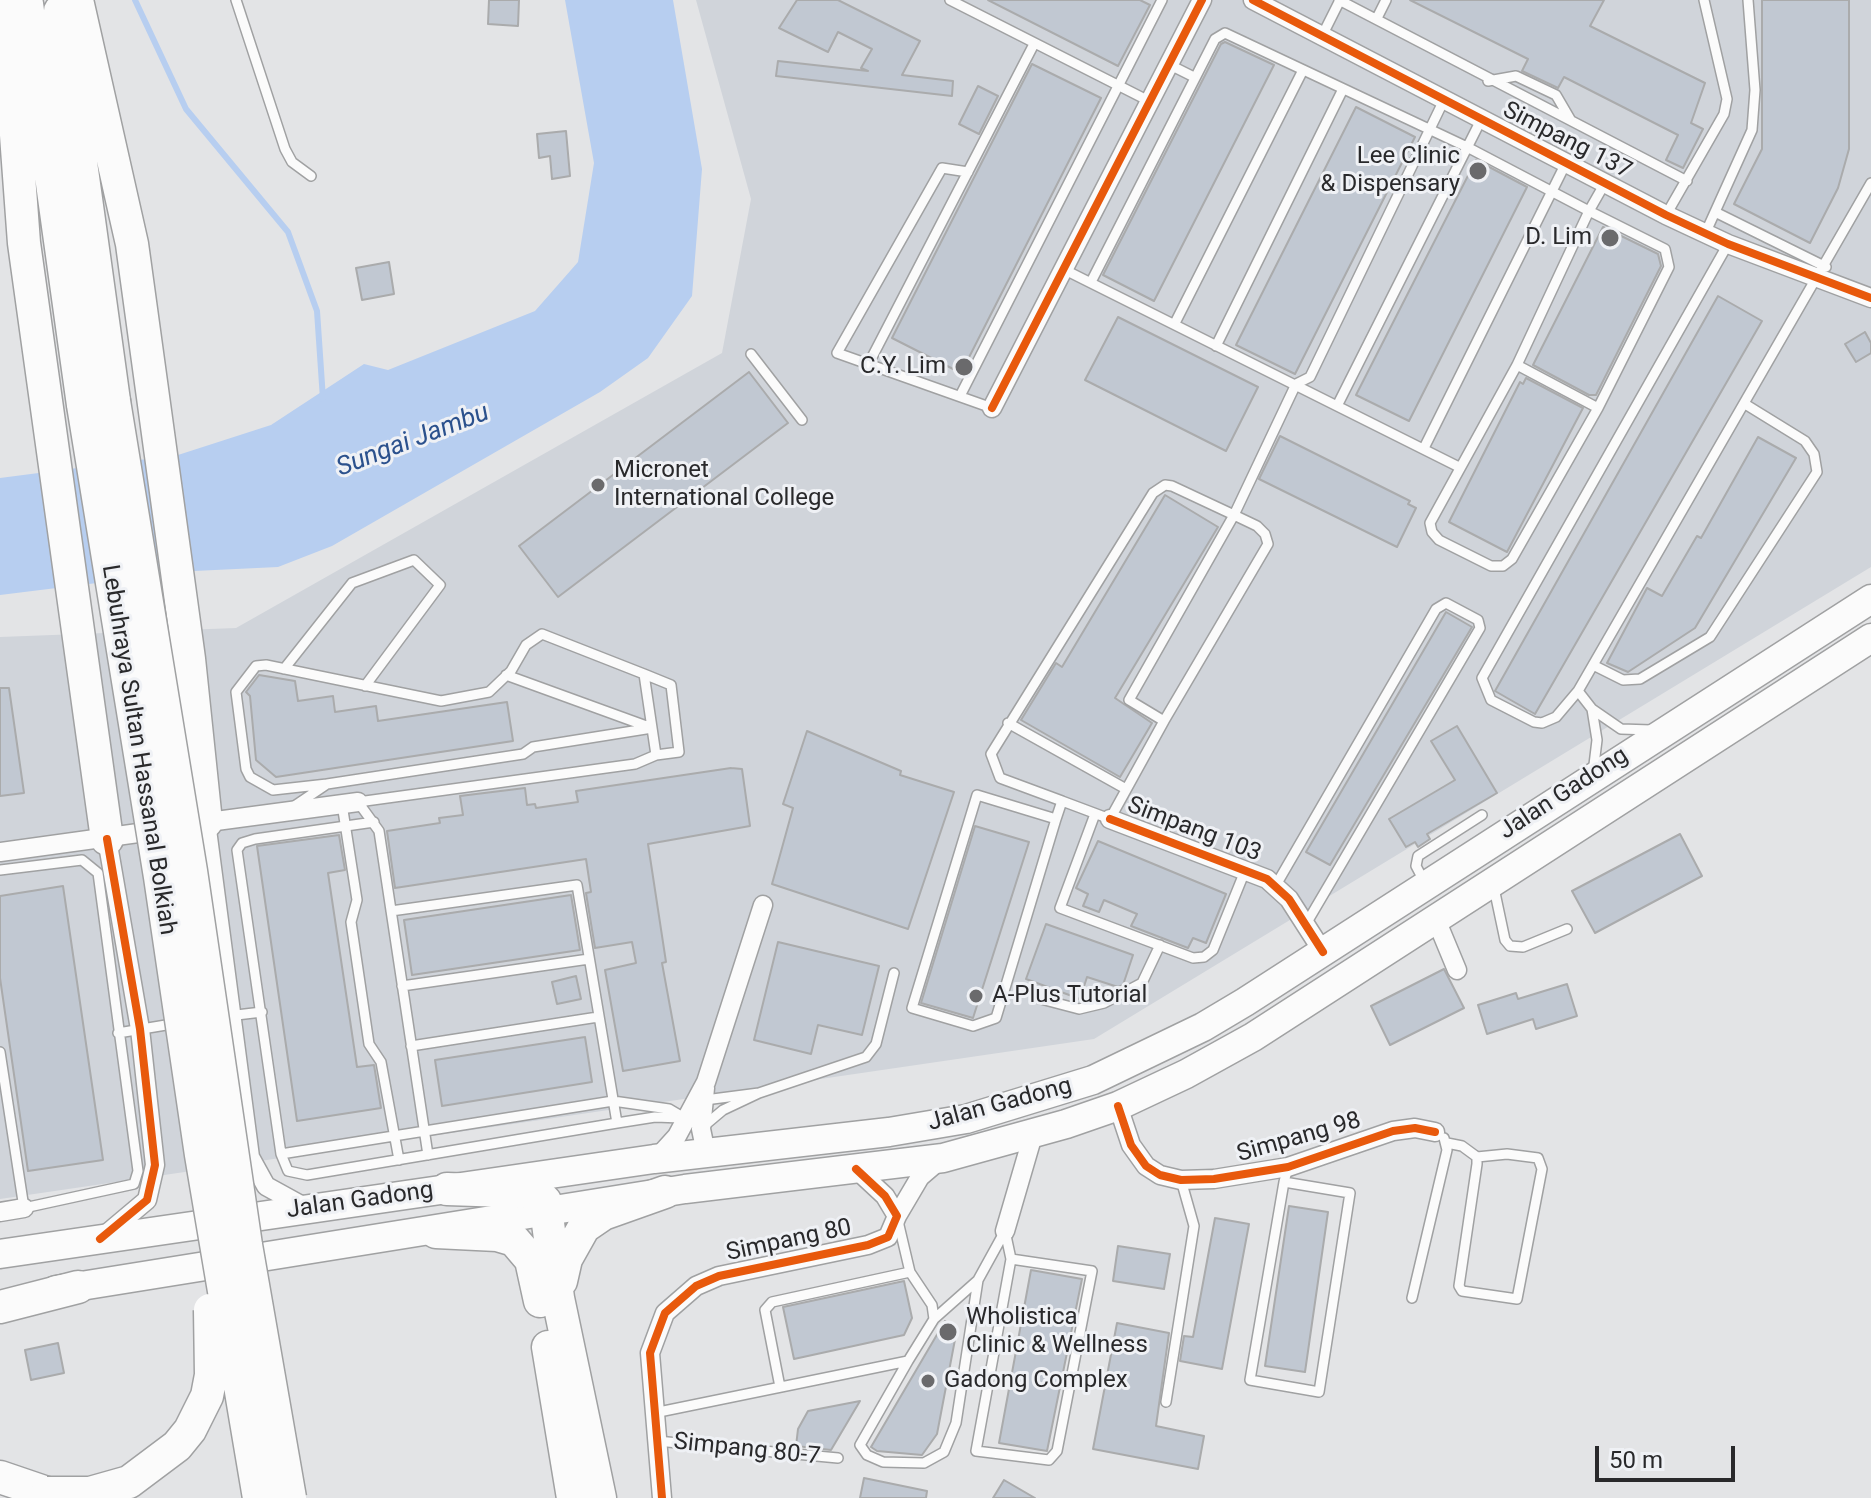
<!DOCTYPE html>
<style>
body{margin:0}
#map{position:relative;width:1871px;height:1498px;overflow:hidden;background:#e3e4e6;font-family:Roboto,sans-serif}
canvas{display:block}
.scale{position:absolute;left:1595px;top:1446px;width:140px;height:36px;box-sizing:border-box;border:4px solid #29292b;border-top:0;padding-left:10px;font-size:24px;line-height:28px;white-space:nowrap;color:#29292b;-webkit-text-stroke:6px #eff1f5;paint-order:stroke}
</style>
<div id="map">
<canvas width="1871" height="1498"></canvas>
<div class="scale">50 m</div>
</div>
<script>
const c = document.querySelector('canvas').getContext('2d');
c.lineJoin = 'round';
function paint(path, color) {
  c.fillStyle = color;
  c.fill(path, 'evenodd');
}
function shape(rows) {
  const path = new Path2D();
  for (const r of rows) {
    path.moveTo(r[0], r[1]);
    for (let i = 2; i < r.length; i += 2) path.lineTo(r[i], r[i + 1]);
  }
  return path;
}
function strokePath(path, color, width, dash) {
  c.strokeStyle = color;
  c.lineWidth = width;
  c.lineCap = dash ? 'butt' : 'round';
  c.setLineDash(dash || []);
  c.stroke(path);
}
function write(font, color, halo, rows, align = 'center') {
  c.font = font + ' Roboto,sans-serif';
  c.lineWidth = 6;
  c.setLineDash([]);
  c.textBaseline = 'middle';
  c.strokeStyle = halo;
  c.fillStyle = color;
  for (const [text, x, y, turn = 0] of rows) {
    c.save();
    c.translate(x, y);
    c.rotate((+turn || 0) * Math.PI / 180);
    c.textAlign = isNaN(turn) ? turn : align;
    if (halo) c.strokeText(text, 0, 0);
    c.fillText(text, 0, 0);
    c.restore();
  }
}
const built = shape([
 [696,0,1871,0,1871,567,1094,1039,0,1199,0,637,236,628,722,353,751,199]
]);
const water = shape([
 [565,0,673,0,702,169,692,296,648,358,600,392,332,546,278,567,194,571,0,595,0,478,178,455,271,425,364,364,388,370,535,311,578,262,594,163]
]);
const stream = shape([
 [135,0,186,109,288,232,317,311,323,399]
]);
const building = shape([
 [489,0,519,0,518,26,488,24,489,0],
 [797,0,838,0,920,41,902,75,953,81,952,96,776,76,778,61,868,71,861,68,872,49,838,32,828,52,779,28,797,0],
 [988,0,1140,0,1150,5,1118,66,988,0],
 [1410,0,1604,0,1590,26,1705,83,1691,123,1703,129,1683,168,1666,160,1678,135,1564,77,1558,88,1522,71,1528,59,1410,0],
 [1762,0,1849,0,1849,149,1838,188,1810,243,1734,204,1762,149,1762,0],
 [1225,42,1274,65,1154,301,1103,275,1221,44,1225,42],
 [1032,64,1101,98,961,373,892,338,1032,64],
 [978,86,998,96,979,134,959,124,978,86],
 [1356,107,1415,137,1295,374,1236,345,1356,107],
 [566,131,570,176,552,179,550,156,539,158,537,134,566,131],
 [1476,160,1527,187,1409,421,1356,395,1476,160],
 [1603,227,1658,254,1661,266,1596,395,1589,395,1533,365,1603,227],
 [389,262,394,294,362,300,356,268,389,262],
 [1718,296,1762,321,1535,714,1495,691,1718,296],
 [1118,317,1258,387,1226,451,1085,380,1118,317],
 [1865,332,1871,343,1871,353,1856,362,1845,344,1865,332],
 [749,372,788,423,558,597,519,546,749,372],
 [1526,378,1583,408,1507,552,1449,522,1520,382,1523,384,1526,378],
 [1280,436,1410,501,1408,504,1416,508,1397,547,1259,479,1280,436],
 [1758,437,1796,458,1695,628,1628,672,1607,663,1647,588,1662,596,1697,536,1701,538,1758,437],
 [1165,495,1218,527,1115,698,1152,723,1120,777,1021,720,1056,663,1062,667,1165,495],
 [1446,612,1472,627,1330,865,1306,852,1446,612],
 [259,675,295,681,298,701,333,696,335,712,376,706,378,721,507,702,513,741,276,777,256,760,250,696,246,692,259,675],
 [0,688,9,688,24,793,0,796,0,688],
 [1457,726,1497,793,1427,834,1430,839,1418,847,1415,842,1406,847,1389,819,1455,780,1431,741,1457,726],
 [807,731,901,771,900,775,954,792,908,929,772,884,793,808,783,804,807,731],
 [731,768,742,769,750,826,648,844,666,962,662,963,680,1061,623,1071,605,970,636,963,632,942,595,948,586,893,591,892,586,859,395,888,387,831,440,823,439,818,463,815,460,796,525,788,527,805,535,804,536,808,578,802,576,791,731,768],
 [975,826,1029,842,973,1018,921,1003,975,826],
 [1680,834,1702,876,1595,933,1572,891,1680,834],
 [339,835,345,870,328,873,357,1067,374,1065,381,1108,297,1121,257,846,339,835],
 [1098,841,1226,894,1206,943,1193,938,1188,948,1131,926,1137,914,1104,900,1099,912,1083,906,1088,894,1076,888,1098,841],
 [63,886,103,1160,28,1171,0,978,0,896,63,886],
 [571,895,580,950,412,975,404,920,571,895],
 [1046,924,1133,955,1123,985,1118,987,1087,977,1080,999,1026,979,1046,924],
 [778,942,879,966,862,1035,818,1025,811,1054,754,1040,778,942],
 [1444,969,1464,1008,1390,1045,1371,1006,1444,969],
 [576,976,581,999,557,1004,552,982,576,976],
 [1567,984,1577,1016,1536,1029,1533,1019,1487,1034,1478,1005,1516,993,1518,999,1567,984],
 [585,1037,592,1082,442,1106,435,1060,585,1037],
 [1289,1206,1328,1212,1305,1372,1265,1366,1289,1206],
 [1215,1218,1249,1224,1222,1369,1180,1361,1184,1336,1193,1337,1215,1218],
 [1118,1246,1170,1254,1164,1289,1113,1281,1118,1246],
 [1031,1270,1082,1279,1047,1451,999,1443,1031,1270],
 [904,1281,912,1318,904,1335,794,1359,783,1307,904,1281],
 [945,1321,957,1329,937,1434,922,1455,877,1451,871,1447,945,1321],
 [1117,1323,1169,1333,1156,1426,1204,1436,1198,1469,1093,1449,1117,1323],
 [58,1343,64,1373,31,1380,25,1350,58,1343],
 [860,1401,831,1450,796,1446,798,1429,808,1411,860,1401],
 [864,1478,927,1491,926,1498,860,1498,864,1478],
 [1004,1480,1035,1498,993,1498,1004,1480]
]);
const service = shape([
 [236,0,285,149,292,162,311,176],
 [950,0,1149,101],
 [1339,0,1687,181],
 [1377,18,1386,0],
 [1322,36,1340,0],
 [1168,64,1194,77],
 [1488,81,1516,76,1556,95,1570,119],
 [968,172,942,168,837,353,992,408],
 [1715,212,1826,267],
 [1666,215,1724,114,1727,99,1704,0],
 [1705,234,1752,130,1755,90,1748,0],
 [1728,244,1482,678,1491,700,1534,722,1542,723,1556,717,1578,691,1871,183],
 [1063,269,1459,467],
 [1091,282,1215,39,1225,33,1467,147,1589,211,1665,249,1669,267,1598,408,1512,559,1503,566,1491,566,1439,540,1432,532,1430,523,1517,365,1589,211,1605,183],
 [1175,323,1303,70],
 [1216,346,1342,91],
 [751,354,802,420],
 [869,363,1034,44],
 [1517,365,1598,408],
 [960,396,1162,0],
 [1338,404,1481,120],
 [1424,448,1566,163],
 [1593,665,1623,680,1640,679,1710,637,1817,472,1814,454,1805,441,1745,404],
 [284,669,352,583,414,560,440,585,365,686],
 [506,675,649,727],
 [1578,691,1592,709,1621,729,1651,730],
 [1592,709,1597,740,1593,773],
 [1008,723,1126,789],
 [327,784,273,790,250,777,246,769,236,692,256,666,266,665,441,701,489,692,511,671,526,645,542,634,644,674,656,755],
 [1062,801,1000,778,991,754,1153,493,1165,485,1172,486,1234,515,1257,526,1265,534,1268,544,1164,721,1129,700,1234,515,1296,384,1310,377,1443,102],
 [342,804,357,900,351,922,369,1044,381,1062,399,1160],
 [293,807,327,784,523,754,533,747,652,728],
 [1095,814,1060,908,1193,958,1204,957,1213,950,1245,871],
 [1056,819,996,1018,973,1026,912,1008,977,795,1056,819,1062,801,1110,819,1164,721],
 [374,822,255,839,242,843,237,850,281,1154,613,1101,669,1109,686,1119],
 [0,870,82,860,98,873,138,1171,134,1184,24,1208,0,1052],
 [1425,883,1416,866,1418,856,1482,815],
 [1276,885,1436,609,1446,603,1478,620,1480,628,1306,924],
 [1494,888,1505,940,1510,946,1523,947,1567,929],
 [402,986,589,959],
 [1037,998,1079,1009,1104,1003,1142,983,1160,945],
 [228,1016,262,1012],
 [118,1033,178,1023],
 [411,1046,598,1017],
 [705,1100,759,1093,866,1057,876,1044,894,973],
 [617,1123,655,1117,681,1118],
 [704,1126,723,1110,759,1093],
 [1447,1143,1462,1146,1477,1157,1477,1164,1459,1286,1462,1291,1517,1299,1542,1169,1538,1158,1507,1154,1477,1157],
 [281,1154,288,1171,307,1175,617,1123,577,885,391,911],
 [428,1155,379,831,358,802,635,764,656,755,679,752,671,685,644,674],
 [1284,1182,1350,1193,1319,1392,1250,1380,1284,1182,1288,1167],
 [898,1221,910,1272,932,1305,934,1319],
 [978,1280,1005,1231,1011,1259,976,1451,1049,1460,1057,1451,1092,1271,1011,1259],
 [978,1280,956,1423,944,1452,924,1463,883,1462,867,1455,860,1445,908,1361,934,1319,978,1280],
 [1412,1298,1447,1150,1444,1138],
 [780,1387,765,1310,772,1302,910,1272],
 [1166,1402,1194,1226,1181,1180],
 [654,1413,908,1361],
 [657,1441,838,1458]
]);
const minor = shape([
 [1253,0,1666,215,1728,244,1871,298],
 [992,408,1202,0],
 [1110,819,1267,879,1289,899,1323,952],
 [206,822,250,1157,266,1186,306,1208],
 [201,823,358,802],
 [0,852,160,830],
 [1435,917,1457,970],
 [705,1088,701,1129,706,1153],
 [1118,1106,1131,1145,1146,1166,1160,1175,1181,1180,1214,1179,1288,1167,1393,1131,1415,1128,1435,1132],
 [657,1158,677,1136,706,1082,763,905],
 [0,1212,24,1208],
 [897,1216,920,1177,941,1159],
 [1005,1231,1033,1135],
 [103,1237,147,1200,155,1165,140,1029,107,839],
 [662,1498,650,1353,665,1313,696,1286,719,1276,868,1245,888,1237,897,1216,885,1196,856,1169]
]);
const primary = shape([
 [0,1254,654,1159,889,1132,966,1119,1093,1080,1203,1027,1245,1002,1871,599],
 [56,1290,685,1189,943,1158,1066,1124,1118,1106,1186,1074,1253,1037,1871,638]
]);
const motorway = shape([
 [6,0,24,243,107,839],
 [77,0,132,244,189,659,206,822],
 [27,4,83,405],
 [60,11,114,401],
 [447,1189,536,1192,545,1201,558,1298,600,1498],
 [436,1232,497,1235,514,1240,531,1260,540,1301],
 [561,1281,566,1259,584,1227,603,1214,665,1192],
 [0,1307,78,1287],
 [548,1347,573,1498],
 [0,1477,47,1493]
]);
const motorwayBridge = shape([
 [114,401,191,871,246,1245,290,1498],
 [83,405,160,877,201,1155,259,1498],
 [47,1493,90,1493,129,1482,177,1446,190,1430,207,1396,211,1375,210,1310]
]);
const cycleway = shape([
 [1253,0,1666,215,1728,244,1871,298],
 [992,408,1202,0],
 [1110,819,1267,879,1289,899,1323,952],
 [1118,1106,1131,1145,1146,1166,1160,1175,1181,1180,1214,1179,1288,1167,1393,1131,1415,1128,1435,1132],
 [100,1239,147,1200,155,1165,140,1029,107,839],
 [662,1498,650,1353,665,1313,696,1286,719,1276,868,1245,888,1237,897,1216,885,1196,856,1169]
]);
const markers = [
 [1478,171,10,"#6a6a6c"],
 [1610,238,10,"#6a6a6c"],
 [964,367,10,"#6a6a6c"],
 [598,485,8,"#6a6a6c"],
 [976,996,8,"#6a6a6c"],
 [948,1332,10,"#6a6a6c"],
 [928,1381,8,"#6a6a6c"]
];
const streetNames = [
 ["Simpang 137",1567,141,27],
 ["Lebuhraya Sultan Hassanal Bolkiah",138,750,81],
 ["Jalan Gadong",1564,794,-33],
 ["Simpang 103",1194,830,21],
 ["Jalan Gadong",1000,1105,-15],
 ["Simpang 98",1299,1138,-16],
 ["Jalan Gadong",360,1201,-8],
 ["Simpang 80",789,1241,-12],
 ["Simpang 80-7",747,1450,6]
];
const poiNames = [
 ["Lee Clinic",1460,157,"right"],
 ["& Dispensary",1460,185,"right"],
 ["D. Lim",1592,238,"right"],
 ["C.Y. Lim",946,367,"right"],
 ["Micronet",614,471],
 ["International College",614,499],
 ["A-Plus Tutorial",992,996],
 ["Wholistica",966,1318],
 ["Clinic & Wellness",966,1346],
 ["Gadong Complex",944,1381]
];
const waterNames = [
 ["Sungai Jambu",413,441,-21]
];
paint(built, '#d0d4da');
paint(water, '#b7cef0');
strokePath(stream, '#b7cef0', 6);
paint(building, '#c1c8d2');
strokePath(building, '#aaabac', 2);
strokePath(service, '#a0a1a2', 12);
strokePath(minor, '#a0a1a2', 21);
strokePath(primary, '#a0a1a2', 31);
strokePath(motorway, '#a0a1a2', 35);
strokePath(service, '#fbfbfb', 9);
strokePath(minor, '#fbfbfb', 18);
strokePath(primary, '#fbfbfb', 28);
strokePath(motorway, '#fbfbfb', 32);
strokePath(motorwayBridge, '#a0a1a2', 35, []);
strokePath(motorwayBridge, '#fbfbfb', 32);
strokePath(cycleway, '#e8590c', 8);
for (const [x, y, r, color] of markers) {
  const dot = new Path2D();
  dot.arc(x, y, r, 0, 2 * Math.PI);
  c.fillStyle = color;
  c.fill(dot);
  strokePath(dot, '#eff1f5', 3);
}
write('24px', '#29292b', '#eff1f5', streetNames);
write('24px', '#29292b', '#eff1f5', poiNames, 'left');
write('italic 26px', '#2b518d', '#eff1f5', waterNames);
</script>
